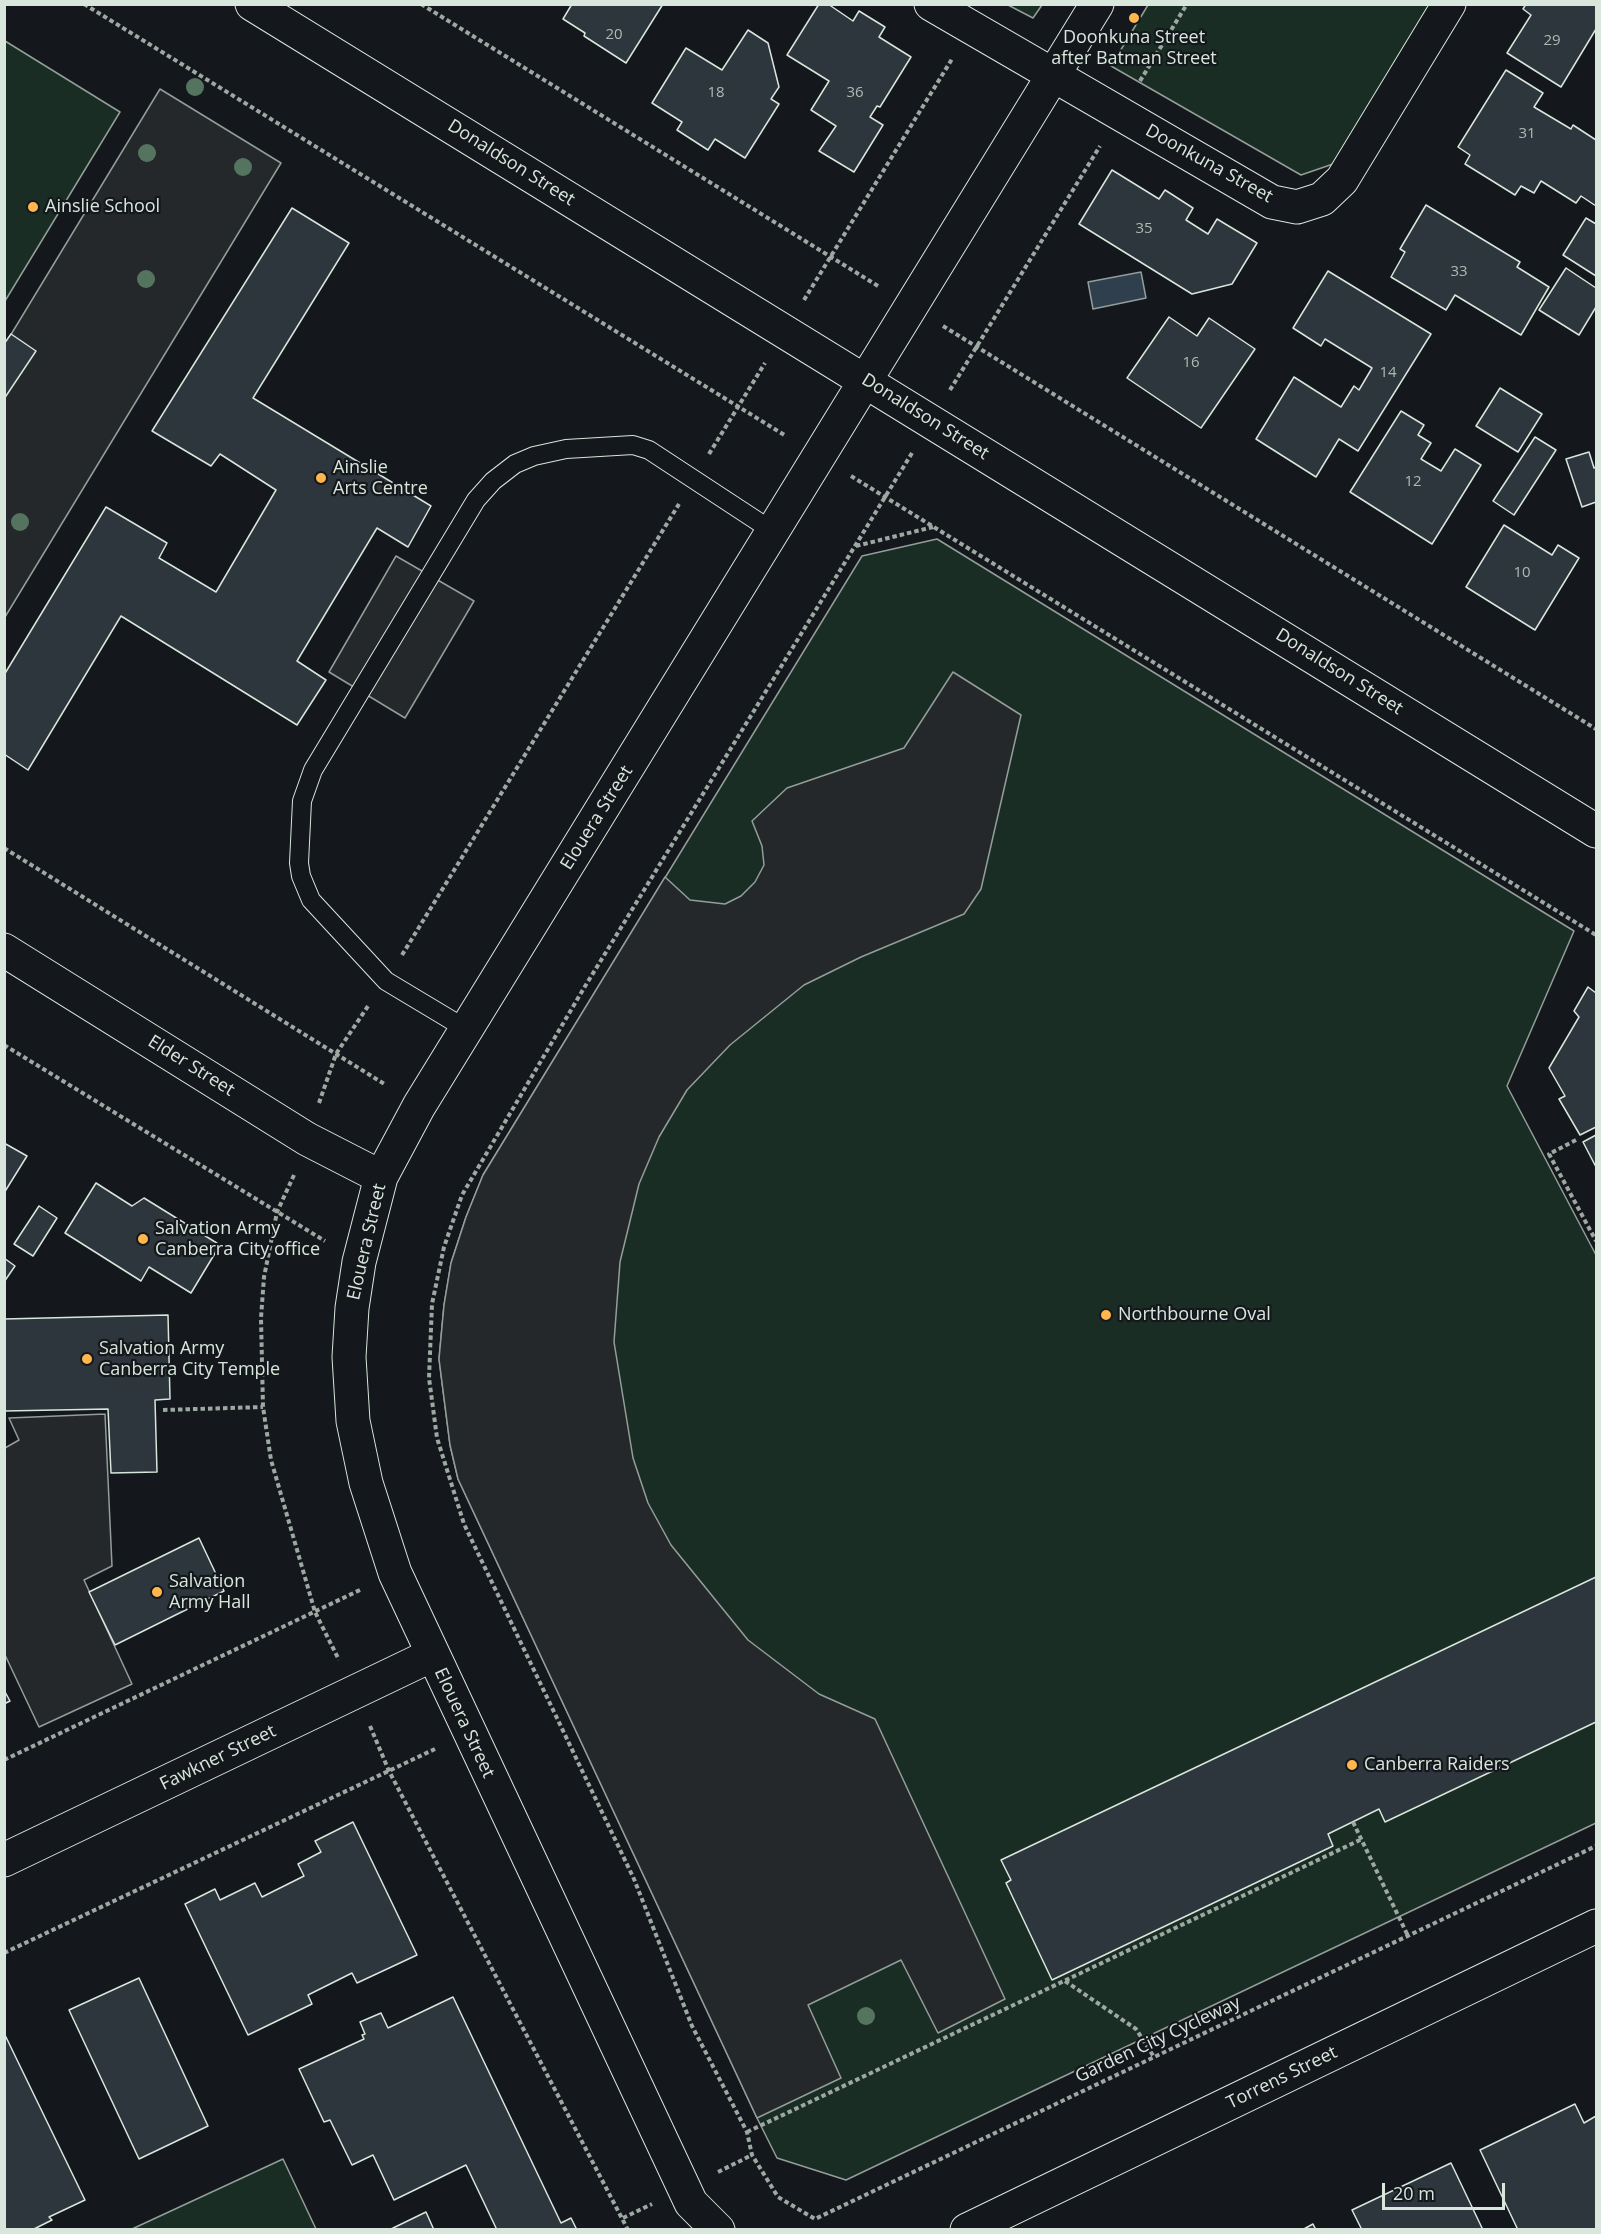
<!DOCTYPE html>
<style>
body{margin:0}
#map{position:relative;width:1601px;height:2234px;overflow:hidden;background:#14181c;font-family:"Open Sans",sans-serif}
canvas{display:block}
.frame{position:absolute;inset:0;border:6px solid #d8e6dc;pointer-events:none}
.scale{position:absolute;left:1382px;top:2183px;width:123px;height:27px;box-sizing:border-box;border:3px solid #d8e6dc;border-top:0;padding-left:8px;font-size:18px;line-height:21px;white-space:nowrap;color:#d8e6dc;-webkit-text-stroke:4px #14181c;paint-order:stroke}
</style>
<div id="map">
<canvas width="1601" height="2234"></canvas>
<div class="frame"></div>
<div class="scale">20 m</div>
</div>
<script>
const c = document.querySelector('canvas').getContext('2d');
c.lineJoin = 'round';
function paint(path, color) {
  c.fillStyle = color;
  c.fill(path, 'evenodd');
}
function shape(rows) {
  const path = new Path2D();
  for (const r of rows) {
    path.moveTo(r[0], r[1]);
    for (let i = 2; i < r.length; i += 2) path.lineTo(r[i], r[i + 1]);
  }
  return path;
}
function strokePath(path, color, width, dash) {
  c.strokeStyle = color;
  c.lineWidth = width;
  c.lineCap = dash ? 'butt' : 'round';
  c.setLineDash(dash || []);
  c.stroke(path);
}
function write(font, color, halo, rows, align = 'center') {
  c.font = font + ' "Open Sans",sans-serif';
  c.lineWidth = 4.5;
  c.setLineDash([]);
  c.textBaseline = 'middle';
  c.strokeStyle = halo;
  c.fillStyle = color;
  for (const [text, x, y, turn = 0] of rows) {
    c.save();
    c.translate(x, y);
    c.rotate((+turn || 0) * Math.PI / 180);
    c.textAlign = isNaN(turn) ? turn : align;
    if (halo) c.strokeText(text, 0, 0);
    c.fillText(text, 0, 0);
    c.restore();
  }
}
const green = shape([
 [1008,5,1042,4,1042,5,1033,18,1008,5],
 [1148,5,1430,5,1333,164,1301,175,1111,66,1148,5],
 [5,41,120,112,5,301,5,41],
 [937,539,1574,931,1507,1086,1596,1255,1596,1823,846,2180,777,2158,757,2118,458,1479,450,1445,439,1359,444,1305,451,1263,466,1217,483,1175,862,556,937,539],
 [283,2159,316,2229,132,2229,283,2159]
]);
const parking = shape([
 [160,89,281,163,5,617,4,346,160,89],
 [396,556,474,601,405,718,329,672,396,556],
 [953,672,1021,715,981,889,964,914,861,957,804,985,730,1045,687,1090,659,1137,639,1184,620,1262,614,1342,633,1458,648,1503,671,1545,748,1640,819,1694,875,1719,1005,1999,938,2033,901,1960,808,2005,841,2078,757,2118,458,1479,450,1445,439,1359,444,1305,451,1263,466,1217,483,1175,665,877,690,900,725,904,741,896,755,882,764,865,762,846,752,821,787,788,904,748,953,672],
 [105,1414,112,1566,84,1580,132,1684,39,1727,5,1655,5,1448,19,1440,9,1418,105,1414]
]);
const water = shape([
 [1141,272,1146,298,1093,309,1088,282,1141,272]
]);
const building = shape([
 [572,4,663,4,626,63,584,36,585,33,563,19,572,4],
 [819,4,828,4,853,21,859,11,885,27,879,37,911,57,880,107,877,106,870,117,883,125,854,172,819,151,836,126,811,110,829,81,787,55,819,4],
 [1526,4,1596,4,1596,29,1561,87,1507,53,1531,15,1523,9,1526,4],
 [748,30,768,43,779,87,771,99,779,104,745,158,715,139,708,150,677,130,682,122,652,103,686,48,722,70,748,30],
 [1506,70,1543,93,1534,107,1571,129,1573,125,1596,140,1596,206,1581,196,1576,203,1541,181,1534,193,1521,186,1515,195,1465,164,1470,155,1458,147,1506,70],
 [1112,170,1159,199,1165,190,1193,208,1186,220,1208,234,1217,219,1257,243,1232,284,1192,294,1079,224,1112,170],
 [1426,205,1520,262,1517,267,1549,287,1521,335,1455,295,1446,310,1391,277,1405,252,1400,249,1426,205],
 [292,208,349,243,253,398,431,506,408,547,377,528,297,661,326,680,297,725,121,616,28,770,4,754,4,675,106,507,167,543,159,558,216,592,276,490,220,454,211,466,152,431,292,208],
 [1586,218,1596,224,1596,276,1563,255,1586,218],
 [1566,268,1596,288,1596,307,1579,335,1539,310,1566,268],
 [1328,271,1431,334,1358,451,1339,439,1316,477,1256,439,1294,377,1341,407,1354,386,1359,390,1372,368,1325,339,1321,346,1293,328,1328,271],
 [1169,317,1197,336,1209,318,1255,349,1201,428,1127,378,1169,317],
 [11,334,36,351,4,399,4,344,11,334],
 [1500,388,1542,414,1518,452,1476,426,1500,388],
 [1401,411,1424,425,1418,435,1431,443,1421,459,1441,471,1455,449,1481,465,1432,544,1350,492,1401,411],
 [1535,437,1556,450,1514,515,1493,501,1535,437],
 [1589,452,1594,468,1596,467,1596,502,1582,507,1566,459,1589,452],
 [1504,525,1552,555,1558,545,1579,558,1535,630,1466,587,1504,525],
 [1588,987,1596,993,1596,1127,1580,1135,1559,1099,1565,1096,1549,1068,1579,1017,1574,1011,1588,987],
 [1596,1135,1596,1167,1583,1142,1596,1135],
 [4,1143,27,1156,4,1193,4,1143],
 [96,1183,132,1206,144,1198,220,1245,191,1293,149,1267,141,1281,65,1233,96,1183],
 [39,1206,57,1218,33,1256,14,1244,39,1206],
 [4,1258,15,1266,4,1282,4,1258],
 [168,1315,170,1399,155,1400,157,1472,111,1473,108,1409,4,1411,4,1319,168,1315],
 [199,1538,224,1591,115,1645,89,1592,199,1538],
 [1596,1577,1596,1722,1385,1822,1379,1809,1328,1834,1333,1846,1052,1980,1006,1883,1011,1880,1001,1860,1596,1577],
 [4,1690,10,1701,4,1704,4,1690],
 [353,1822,417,1955,357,1983,352,1973,308,1995,312,2004,248,2035,185,1904,215,1889,220,1900,255,1883,262,1897,304,1876,298,1864,321,1852,315,1841,353,1822],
 [139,1978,208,2126,139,2159,69,2010,139,1978],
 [453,1997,561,2223,571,2218,577,2230,497,2230,466,2165,394,2200,373,2155,352,2165,330,2120,324,2122,299,2069,364,2039,362,2035,365,2034,360,2022,381,2013,388,2028,453,1997],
 [4,2033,85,2200,49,2217,52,2220,32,2230,4,2230,4,2033],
 [1575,2104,1584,2123,1596,2116,1596,2230,1518,2230,1480,2150,1575,2104],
 [1451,2163,1483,2230,1362,2230,1352,2210,1451,2163],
 [426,2212,434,2230,389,2230,426,2212],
 [1313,2224,1316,2230,1302,2230,1313,2224]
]);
const path = shape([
 [84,4,786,436],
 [421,4,878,286],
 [1140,81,1187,4],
 [804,300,952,59],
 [943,326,1596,729],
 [950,390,1100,146],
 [912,453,584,988,462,1195,444,1247,432,1304,429,1378,437,1438,464,1524,634,1879,692,2026,747,2132,752,2155,778,2197,815,2219,1596,1846],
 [709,454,765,363],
 [851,476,1596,935],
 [856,546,933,527],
 [4,848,386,1085],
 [402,955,679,504],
 [4,1045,325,1241],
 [319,1103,336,1054,368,1006],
 [1576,1140,1549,1154,1596,1241],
 [294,1175,277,1212,264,1277,261,1318,263,1407,271,1460,315,1612,339,1660],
 [163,1410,263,1407],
 [370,1726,389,1771,628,2230],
 [4,1760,362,1589],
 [1353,1822,1408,1936],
 [4,1953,435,1749],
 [1065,1981,1136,2029,1154,2057],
 [747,2132,1362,1839],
 [718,2172,752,2155],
 [623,2218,652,2204]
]);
const service = shape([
 [466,1029,386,981,311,900,301,876,299,863,302,801,313,770,476,500,493,481,515,464,534,456,566,449,633,445,649,450,774,532]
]);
const minor = shape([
 [252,4,1596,831],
 [931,4,1272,202,1297,207,1322,199,1342,180,1449,4],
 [4,950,307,1139,381,1177],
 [4,1860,432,1655],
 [718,2230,691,2203,395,1573,366,1483,353,1421,349,1357,352,1308,359,1262,381,1177,419,1106,1097,4],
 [967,2230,1596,1926]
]);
const trees = [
 [195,87],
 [147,153],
 [243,167],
 [146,279],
 [20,522],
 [866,2016]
];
const markers = [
 [1134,18,6,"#ffb74d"],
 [33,207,6,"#ffb74d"],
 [321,478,6,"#ffb74d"],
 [143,1239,6,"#ffb74d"],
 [1106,1315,6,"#ffb74d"],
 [87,1359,6,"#ffb74d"],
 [157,1592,6,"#ffb74d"],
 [1352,1765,6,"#ffb74d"]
];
const numberNames = [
 ["20",614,35],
 ["29",1552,41],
 ["18",716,93],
 ["36",855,93],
 ["31",1527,134],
 ["35",1144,229],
 ["33",1459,272],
 ["16",1191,363],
 ["14",1388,373],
 ["12",1413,482],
 ["10",1522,573]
];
const poiNames = [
 ["Doonkuna Street",1134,38,"center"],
 ["after Batman Street",1134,59,"center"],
 ["Ainslie School",45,207],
 ["Ainslie",333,468],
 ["Arts Centre",333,489],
 ["Salvation Army",155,1229],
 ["Canberra City office",155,1250],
 ["Northbourne Oval",1118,1315],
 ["Salvation Army",99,1349],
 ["Canberra City Temple",99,1370],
 ["Salvation",169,1582],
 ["Army Hall",169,1603],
 ["Canberra Raiders",1364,1765]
];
const streetNames = [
 ["Donaldson Street",511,163,32],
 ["Doonkuna Street",1209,164,29],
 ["Donaldson Street",925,417,32],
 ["Donaldson Street",1339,672,32],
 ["Elouera Street",597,818,-58],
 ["Elder Street",191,1066,32],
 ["Elouera Street",367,1242,-77],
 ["Elouera Street",464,1723,65],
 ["Fawkner Street",218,1758,-26],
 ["Garden City Cycleway",1158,2040,-25],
 ["Torrens Street",1282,2078,-26]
];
paint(green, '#1a2d24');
strokePath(green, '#939e99', 1.5);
paint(parking, '#24282b');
strokePath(parking, '#939e99', 1.5);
paint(water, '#2f3f4d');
strokePath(water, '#939e99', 1.5);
paint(building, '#2c363c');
strokePath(building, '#d8e6dc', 1.5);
strokePath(service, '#d8e6dc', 20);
strokePath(minor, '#d8e6dc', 35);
strokePath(path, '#9da8a2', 4, [4.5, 3]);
strokePath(service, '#14181c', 18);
strokePath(minor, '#14181c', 33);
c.fillStyle = '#55745f';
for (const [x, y] of trees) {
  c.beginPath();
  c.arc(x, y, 9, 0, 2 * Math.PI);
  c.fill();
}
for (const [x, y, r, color] of markers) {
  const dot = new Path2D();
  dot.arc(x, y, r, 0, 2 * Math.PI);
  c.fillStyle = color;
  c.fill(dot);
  strokePath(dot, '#14181c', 2);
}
write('15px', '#adbab4', null, numberNames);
write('18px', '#d8e6dc', '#14181c', poiNames, 'left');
write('18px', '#d8e6dc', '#14181c', streetNames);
</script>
